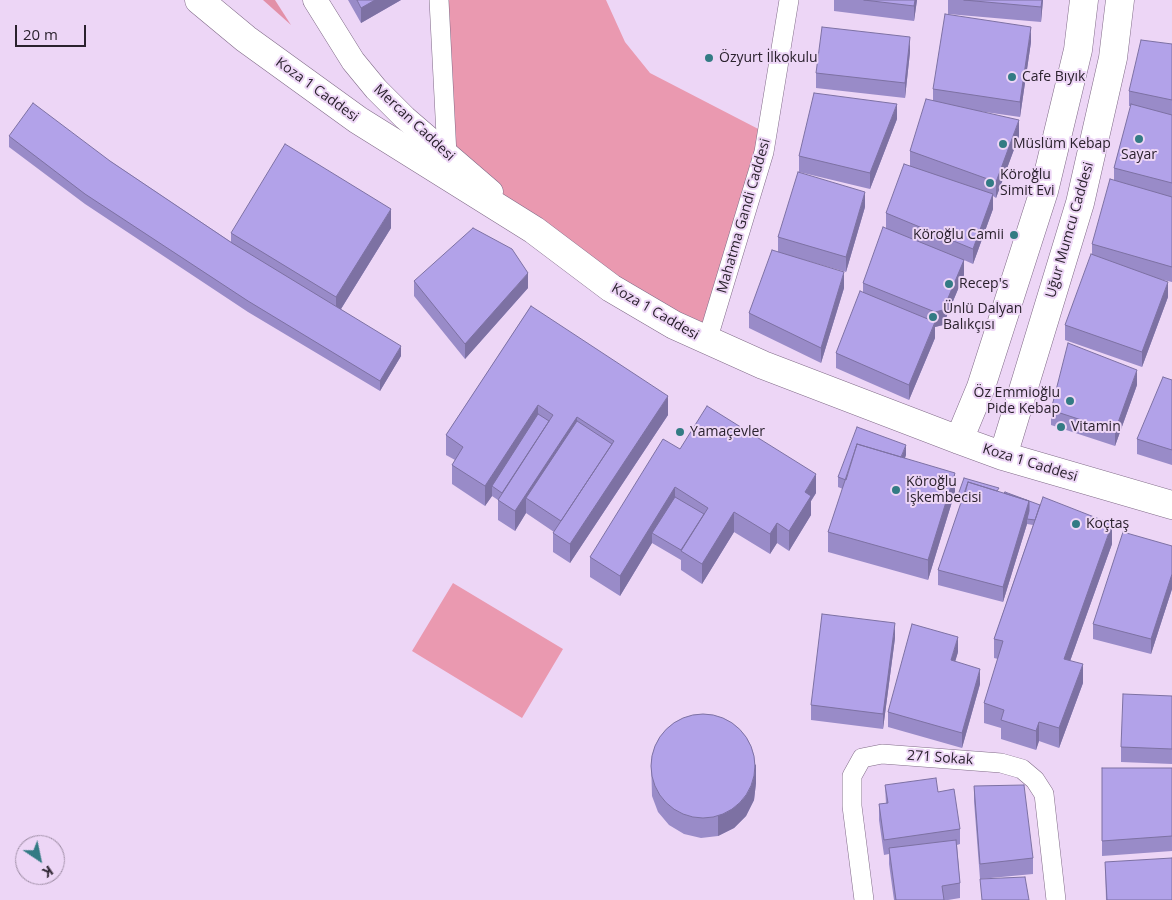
<!DOCTYPE html>
<meta charset="utf-8">
<style>
body{margin:0}
#map{position:relative;width:1172px;height:900px;overflow:hidden;background:#edd6f6;font-family:"Open Sans",sans-serif}
canvas{display:block}
.north{position:absolute;left:15px;top:835px;width:50px;height:50px;box-sizing:border-box;background:#edd6f6;border:1px solid #9f8ea6;border-radius:50%;rotate:146deg;font-size:14px;font-weight:700;line-height:20px;text-align:center;color:#2b222e}
.north::after{content:'';display:block;margin:auto;width:18px;height:22px;background:#337b84;clip-path:polygon(50% 0,100% 100%,50% 72%,0 100%)}
.scale{position:absolute;left:15px;top:25px;width:71px;height:22px;box-sizing:border-box;border:2px solid #2b222e;border-top:0;padding-left:6px;font-size:15px;line-height:18px;white-space:nowrap;color:#2b222e;-webkit-text-stroke:4px #edd6f6;paint-order:stroke}
</style>
<div id="map">
<canvas width="1172" height="900"></canvas>
<div class="north">K</div>
<div class="scale">20 m</div>
</div>
<script>
const c = document.querySelector('canvas').getContext('2d');
c.lineJoin = 'round';
function paint(path, color) {
  c.fillStyle = color;
  c.fill(path, 'evenodd');
}
function shape(rows) {
  const path = new Path2D();
  for (const r of rows) {
    if (r.length === 3) {
      path.moveTo(r[0] + r[2], r[1]);
      path.arc(r[0], r[1], r[2], 0, 2 * Math.PI);
      continue;
    }
    path.moveTo(r[0], r[1]);
    for (let i = 2; i < r.length; i += 2) path.lineTo(r[i], r[i + 1]);
  }
  return path;
}
function strokePath(path, color, width, dash) {
  c.strokeStyle = color;
  c.lineWidth = width;
  c.lineCap = dash ? 'butt' : 'round';
  c.setLineDash(dash || []);
  c.stroke(path);
}
function write(font, color, halo, rows, align = 'center') {
  c.font = font + ' "Open Sans",sans-serif';
  c.lineWidth = 4;
  c.setLineDash([]);
  c.textBaseline = 'middle';
  c.strokeStyle = halo;
  c.fillStyle = color;
  for (const [text, x, y, turn = 0] of rows) {
    c.save();
    c.translate(x, y);
    c.rotate((+turn || 0) * Math.PI / 180);
    c.textAlign = isNaN(turn) ? turn : align;
    if (halo) c.strokeText(text, 0, 0);
    c.fillText(text, 0, 0);
    c.restore();
  }
}
const green = shape([
 [439,0,606,0,625,42,650,73,768,134,707,341,447,155],
 [453,583,563,649,522,718,412,651]
]);
const forest = shape([
 [263,0,275,0,291,25]
]);
const minor = shape([
 [439,0,447,155],
 [707,341,764,152,789,0],
 [864,900,852,806,852,776,862,758,882,754,1001,763,1022,769,1035,780,1044,794,1056,900]
]);
const tertiary = shape([
 [315,0,353,61,376,89,405,118,491,192]
]);
const secondary = shape([
 [199,0,246,39,358,120,534,230,611,288,674,325,763,365,959,440,1003,456,1172,505],
 [959,440,981,387,1044,191,1078,50,1084,0],
 [1003,456,1080,203,1113,58,1120,0]
]);
const wall = shape([
 [348,0,401,0,361,23],
 [834,0,917,0,914,21,834,11],
 [948,0,1043,0,1041,22,948,14],
 [1031,42,1020,117,978,111,1019,136,996,198,993,196,993,209,973,264,964,260,964,275,943,325,935,327,935,338,909,400,836,368,836,353,863,292,863,283,886,228,886,213,910,166,910,151,933,101,933,89],
 [1172,44,1172,282,1159,279,1168,297,1142,367,1065,340,1065,325,1092,255,1092,244,1114,181,1114,168,1131,106,1129,106,1129,91],
 [910,52,905,98,816,88,816,73],
 [897,119,870,189,799,172,799,156],
 [9,136,110,161,231,242,231,233,391,228,341,309,401,356,380,391,248,312,85,204,9,147],
 [865,207,846,272,801,259,844,288,821,363,749,328,749,313,778,252,778,237],
 [414,281,528,288,465,359,414,296],
 [531,306,668,415,570,563,553,552,553,533,554,532,526,513,515,531,498,520,498,500,492,496,485,506,452,484,452,465,455,460,446,455,446,435],
 [1172,380,1172,465,1137,454,1137,439],
 [1137,385,1115,446,1051,425,1051,410],
 [680,449,816,493,811,501,811,515,789,551,777,543,770,554,734,532,702,584,681,570,681,560,652,543,620,596,590,577,590,557],
 [906,455,905,458,955,492,928,580,828,552,828,532,843,489,838,487,838,477],
 [999,492,1112,544,1070,661,1083,683,1059,748,1039,741,1036,750,1001,739,1001,728,984,723,984,703,998,659,994,658,994,639,1033,525,1027,524,1003,602,938,585,938,570,962,502,958,501,958,495],
 [1172,546,1172,589,1151,654,1093,639,1093,624],
 [895,638,883,729,811,720,811,705],
 [958,652,955,661,980,684,962,748,888,727,888,712],
 [1172,696,1172,764,1121,762,1121,747],
 [651,759,756,783,754,800,746,816,734,828,718,836,701,838,684,834,669,825,658,812,652,796],
 [1102,768,1172,768,1172,851,1102,856],
 [885,785,938,792,960,829,960,844,957,845,960,883,960,898,948,900,894,900,889,864,889,854,884,855,879,820,879,804,886,804],
 [974,786,1033,858,1033,874,980,879,974,801],
 [1105,862,1172,900,1106,900]
]);
const shadedWall = shape([
 [375,0,401,0,361,23,361,8],
 [915,0,917,0,914,21,914,6],
 [1042,0,1043,0,1041,22,1041,7],
 [1031,27,1031,42,1020,117,1020,102],
 [910,37,910,52,905,98,905,83],
 [897,104,897,119,870,189,870,173],
 [1019,120,1019,136,996,198,996,182],
 [865,192,865,207,846,272,846,257],
 [993,194,993,209,973,264,973,249],
 [391,209,391,228,336,317,336,297],
 [964,260,964,275,943,325,935,327,935,338,909,400,909,385,935,323,935,312],
 [844,272,844,288,821,363,821,348],
 [528,273,528,288,465,359,465,344],
 [1168,282,1168,297,1142,367,1142,352],
 [401,346,401,356,380,391,380,381],
 [1137,370,1137,385,1115,446,1115,431],
 [668,396,668,415,570,563,570,544],
 [538,405,538,425,492,486,492,496,485,506,485,486],
 [577,417,577,436,526,498,526,513,515,531,515,511],
 [906,445,906,455,898,475,898,465],
 [955,473,955,492,928,580,928,560],
 [816,474,816,493,811,501,811,515,789,551,789,531,805,492],
 [675,487,675,507,652,533,652,543,620,596,620,576],
 [1029,501,1029,517,1027,519,1027,524,1003,602,1003,587],
 [734,512,734,532,702,584,702,564],
 [777,523,777,543,770,554,770,534],
 [1112,524,1112,544,1064,678,1064,659],
 [1172,574,1172,589,1151,654,1151,639],
 [895,623,895,638,883,729,883,714],
 [958,637,958,652,951,676,951,660],
 [1083,664,1083,683,1059,748,1059,728],
 [980,669,980,684,962,748,962,733],
 [1039,722,1039,741,1036,750,1036,731],
 [756,764,756,783,754,800,746,816,734,828,718,836,718,816]
]);
const building = shape([
 [357,0,375,0,361,8,357,0],
 [864,0,915,0,914,6,864,0],
 [964,0,1042,0,1041,7,964,0],
 [945,14,1031,27,1020,102,933,89,945,14],
 [822,27,910,37,905,83,816,73,822,27],
 [1141,40,1172,44,1172,100,1129,91,1141,40],
 [814,93,897,104,870,173,799,156,814,93],
 [926,99,1019,120,996,182,910,151,926,99],
 [33,103,110,161,232,243,401,346,380,381,248,301,85,194,9,136,33,103],
 [1131,104,1172,115,1172,183,1114,168,1131,104],
 [285,144,391,209,336,297,231,233,285,144],
 [904,164,993,194,973,249,886,213,904,164],
 [798,172,865,192,846,257,778,237,798,172],
 [1110,179,1172,197,1172,267,1092,244,1110,179],
 [883,227,964,260,943,310,935,312,863,283,883,227],
 [473,228,512,249,528,273,465,344,414,281,473,228],
 [772,250,844,272,821,348,749,313,772,250],
 [1091,254,1168,282,1142,352,1065,325,1091,254],
 [860,291,935,322,909,385,836,353,860,291],
 [531,306,668,396,570,544,553,533,614,441,577,417,515,511,498,500,553,415,538,405,485,486,452,465,463,447,446,435,531,306],
 [1068,343,1137,370,1115,431,1051,410,1068,343],
 [1163,377,1172,380,1172,450,1137,439,1163,377],
 [707,406,816,474,805,492,811,496,789,531,777,523,770,534,734,512,702,564,681,551,708,508,675,487,620,576,590,557,663,439,680,449,707,406],
 [538,414,549,421,502,493,492,486,538,414],
 [577,421,612,444,561,521,526,498,577,421],
 [857,427,906,445,901,457,857,444,846,480,838,477,857,427],
 [857,444,955,473,928,560,828,532,857,444],
 [964,478,999,488,997,491,968,482,964,497,958,495,964,478],
 [968,482,1029,501,1003,587,938,570,968,482],
 [1005,492,1040,505,1035,520,1027,519,1029,511,1029,501,1004,493,1005,492],
 [675,497,704,514,681,550,652,533,675,497],
 [1043,497,1112,524,1064,659,1083,664,1059,728,1039,722,1036,731,1001,720,1004,710,984,703,1003,641,994,639,1043,497],
 [1123,532,1172,546,1172,574,1151,639,1093,624,1123,532],
 [822,614,895,623,883,714,811,705,822,614],
 [912,624,958,637,951,660,980,669,962,733,888,712,912,624],
 [1123,694,1172,696,1172,749,1121,747,1123,694],
 [703,766,52],
 [1102,768,1172,768,1172,836,1102,841,1102,768],
 [936,778,938,792,954,789,960,829,884,840,879,804,888,803,885,785,936,778],
 [1024,785,1033,858,980,864,974,786,1024,785],
 [956,840,960,883,942,886,944,900,896,900,889,848,956,840],
 [1172,858,1172,900,1107,900,1105,862,1172,858],
 [1025,877,1029,900,982,900,980,879,1025,877]
]);
const markers = [
 [709,58,5,"#337b84"],
 [1012,77,5,"#337b84"],
 [1139,139,5,"#337b84"],
 [1003,144,5,"#337b84"],
 [990,183,5,"#337b84"],
 [1014,235,5,"#337b84"],
 [949,284,5,"#337b84"],
 [933,317,5,"#337b84"],
 [1070,401,5,"#337b84"],
 [1061,427,5,"#337b84"],
 [680,432,5,"#337b84"],
 [896,490,5,"#337b84"],
 [1076,524,5,"#337b84"]
];
const poiNames = [
 ["Özyurt İlkokulu",719,58],
 ["Cafe Bıyık",1022,77],
 ["Müslüm Kebap",1013,144],
 ["Sayar",1139,155,"center"],
 ["Köroğlu",1000,175],
 ["Simit Evi",1000,191],
 ["Köroğlu Camii",1004,235,"right"],
 ["Recep's",959,284],
 ["Ünlü Dalyan",943,309],
 ["Balıkçısı",943,325],
 ["Öz Emmioğlu",1060,393,"right"],
 ["Pide Kebap",1060,409,"right"],
 ["Vitamin",1071,427],
 ["Yamaçevler",690,432],
 ["Köroğlu",906,482],
 ["İşkembecisi",906,498],
 ["Koçtaş",1086,524]
];
const streetNames = [
 ["Koza 1 Caddesi",317,90,36],
 ["Mercan Caddesi",414,123,43],
 ["Mahatma Gandi Caddesi",744,216,-74],
 ["Uğur Mumcu Caddesi",1070,230,-74],
 ["Koza 1 Caddesi",655,312,30],
 ["Koza 1 Caddesi",1030,463,17],
 ["271 Sokak",940,758,4]
];
paint(green, '#ea99b0');
paint(forest, '#e290a8');
strokePath(minor, '#806b88', 20);
strokePath(tertiary, '#806b88', 25);
strokePath(secondary, '#806b88', 29);
strokePath(minor, '#fff', 19);
strokePath(tertiary, '#fff', 24);
strokePath(secondary, '#fff', 28);
paint(wall, '#998bc8');
paint(shadedWall, '#7d71a3');
paint(building, '#b2a2e9');
strokePath(building, '#7d71a3', 1);
for (const [x, y, r, color] of markers) {
  const dot = new Path2D();
  dot.arc(x, y, r, 0, 2 * Math.PI);
  c.fillStyle = color;
  c.fill(dot);
  strokePath(dot, '#edd6f6', 2);
}
write('14px', '#2b222e', '#edd6f6', poiNames, 'left');
write('14px', '#2b222e', '#edd6f6', streetNames);
</script>
